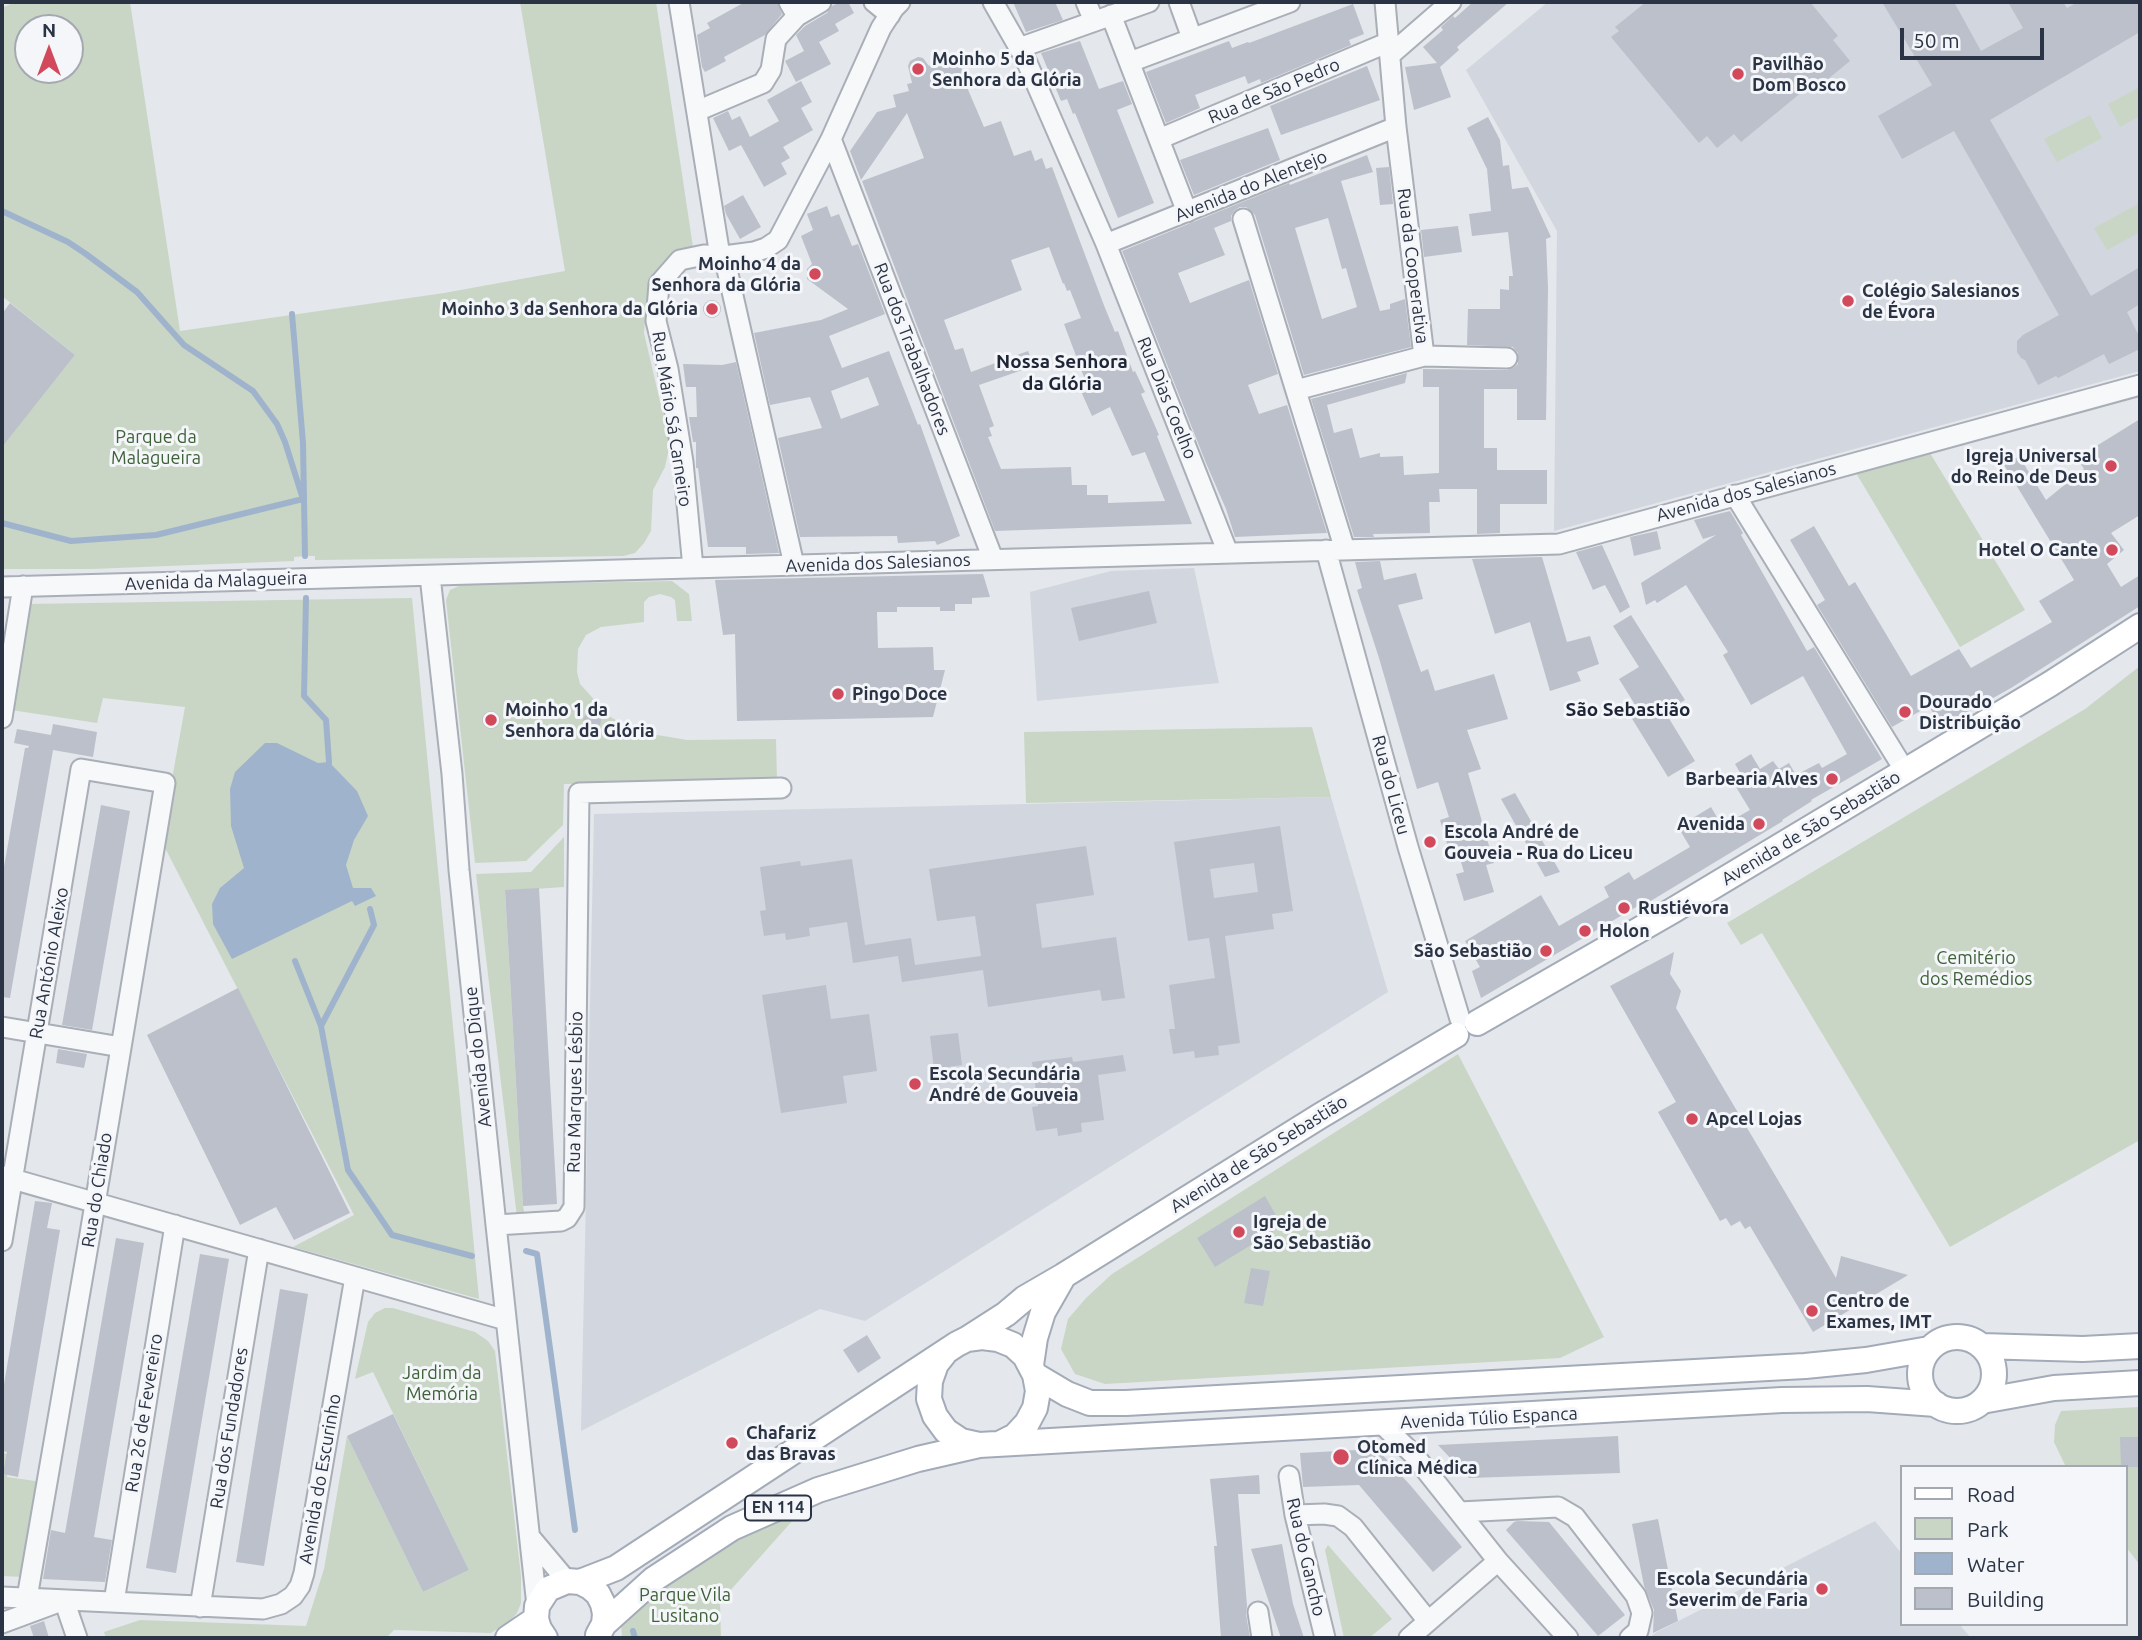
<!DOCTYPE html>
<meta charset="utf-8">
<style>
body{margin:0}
#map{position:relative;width:2142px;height:1640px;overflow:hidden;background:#e4e7ec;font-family:Ubuntu,sans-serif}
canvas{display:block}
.frame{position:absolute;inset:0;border:4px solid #2b3445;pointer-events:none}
.legend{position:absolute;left:1900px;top:1465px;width:228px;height:161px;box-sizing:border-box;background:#f4f6f9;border:2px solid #a4a8b1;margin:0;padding:9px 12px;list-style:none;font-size:21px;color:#2b3445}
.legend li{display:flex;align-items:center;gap:14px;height:35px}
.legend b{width:35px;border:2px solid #a4a8b1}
.north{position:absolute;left:14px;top:14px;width:70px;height:70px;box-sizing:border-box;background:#f4f6f9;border:2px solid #a4a8b1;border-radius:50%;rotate:0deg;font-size:19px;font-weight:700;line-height:28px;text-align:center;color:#2b3445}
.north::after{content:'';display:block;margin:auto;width:24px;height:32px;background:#d1495b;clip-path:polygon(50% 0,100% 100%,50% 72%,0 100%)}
.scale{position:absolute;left:1900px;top:28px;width:144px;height:32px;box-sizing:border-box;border:4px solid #2b3445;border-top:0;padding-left:9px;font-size:21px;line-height:24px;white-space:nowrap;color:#2b3445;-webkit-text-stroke:5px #f4f6f9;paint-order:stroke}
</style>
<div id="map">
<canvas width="2142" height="1640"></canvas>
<div class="frame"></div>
<ul class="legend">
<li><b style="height:9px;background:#fff"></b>Road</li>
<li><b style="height:19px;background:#c9d6c5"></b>Park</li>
<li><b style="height:19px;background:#9fb4cc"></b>Water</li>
<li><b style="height:19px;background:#bbc0ca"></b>Building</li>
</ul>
<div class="north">N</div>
<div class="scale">50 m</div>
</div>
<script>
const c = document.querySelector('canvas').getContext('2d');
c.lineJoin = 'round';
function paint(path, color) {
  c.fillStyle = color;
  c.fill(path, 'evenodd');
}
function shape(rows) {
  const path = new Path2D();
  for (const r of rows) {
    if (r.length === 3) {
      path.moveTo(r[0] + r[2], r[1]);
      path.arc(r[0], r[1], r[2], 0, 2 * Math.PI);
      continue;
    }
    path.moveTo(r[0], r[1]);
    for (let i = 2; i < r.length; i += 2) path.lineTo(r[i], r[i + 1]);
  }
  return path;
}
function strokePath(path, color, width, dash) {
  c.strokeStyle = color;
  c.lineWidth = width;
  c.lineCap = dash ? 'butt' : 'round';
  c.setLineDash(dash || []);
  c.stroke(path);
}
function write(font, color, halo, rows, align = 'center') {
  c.font = font + ' Ubuntu,sans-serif';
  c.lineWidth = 6;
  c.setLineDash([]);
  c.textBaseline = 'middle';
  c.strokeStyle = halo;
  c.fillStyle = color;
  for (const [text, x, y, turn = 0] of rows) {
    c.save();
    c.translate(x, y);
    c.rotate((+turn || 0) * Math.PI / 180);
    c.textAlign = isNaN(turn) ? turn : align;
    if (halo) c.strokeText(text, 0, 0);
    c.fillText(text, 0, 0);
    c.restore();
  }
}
const built = shape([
 [1548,2,2140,2,2140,371,1554,531,1557,231,1466,70],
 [1194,568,1219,683,1037,701,1030,592,1111,571],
 [1331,797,1388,992,865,1321,820,1309,581,1431,594,814],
 [1875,1521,1902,1554,1902,1624,1959,1624,1971,1638,1649,1638,1657,1632]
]);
const green = shape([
 [15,2,130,2,180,331,444,293,565,271,520,2,656,2,693,247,710,244,668,262,655,274,648,285,644,333,670,444,665,467,653,490,651,531,644,543,635,553,623,556,315,560,315,556,305,556,294,557,294,561,92,569,2,569,2,430,10,436,75,355,2,296,2,8],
 [28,28,70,28,70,70,28,70],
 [2140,87,2140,116,2120,127,2108,104],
 [2090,115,2102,138,2057,162,2044,139],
 [2140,203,2140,232,2107,250,2094,228],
 [1930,453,2025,610,1960,647,1856,473],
 [672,581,689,594,692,621,677,621,675,600,671,597,660,594,649,597,644,602,644,622,601,627,586,635,578,649,577,672,580,684,609,716,634,731,687,740,776,739,777,781,564,784,563,825,526,861,475,863,446,600,450,590,461,585],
 [412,598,479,1299,293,1247,354,1215,161,840,185,707,103,698,97,723,11,710,26,604],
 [2140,666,2140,1140,1950,1247,1762,933,1741,945,1727,923,2085,709],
 [1312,727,1331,797,1026,803,1024,732],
 [564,837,564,887,505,891,523,1206,525,1216,517,1217,476,874,531,872],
 [1458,1054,1604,1337,1560,1358,1105,1384,1075,1374,1061,1349,1068,1319,1086,1298,1112,1274],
 [385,1308,393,1308,475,1332,488,1341,495,1351,521,1576,521,1603,517,1613,510,1621,491,1633,394,1630,386,1638,106,1638,104,1632,140,1620,306,1626,324,1569,347,1436,423,1592,469,1570,373,1372,355,1379,368,1322,375,1313],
 [2140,1407,2140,1565,2126,1547,2126,1467,2066,1467,2054,1442,2055,1425,2061,1411],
 [2,1453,11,1454,7,1477,42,1482,24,1577,2,1576],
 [802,1510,720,1602,721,1638,622,1638,621,1622,661,1582,735,1538],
 [1328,1545,1392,1619,1369,1638,1344,1638,1325,1550]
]);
const water = shape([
 [265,743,277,743,318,763,329,762,357,791,368,816,354,840,346,865,353,888,371,888,376,896,355,906,352,901,232,959,213,924,212,904,220,888,244,868,231,826,230,789,235,772]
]);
const stream = shape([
 [2,211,68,242,86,254,137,292,184,345,253,391,277,424,285,442,303,499,156,535,71,541,2,523],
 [292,314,303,443,305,556],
 [306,598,304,696,326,720,329,762,328,769],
 [295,961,321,1026,348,1170,392,1235,472,1256],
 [321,1026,374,925,370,909],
 [526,1251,537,1254,575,1530],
 [633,1631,635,1638]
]);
const building = shape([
 [745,2,777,2,782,14,765,35,724,57,726,61,705,72,702,67,697,35,710,28,707,23],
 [840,2,848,2,854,13,835,24,839,31,819,42,831,64,796,82,785,61,804,51,796,35,805,26,827,13,832,6],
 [1013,2,1055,2,1063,20,1026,32],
 [1473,2,1509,2,1457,47,1459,50,1440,67,1451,97,1414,110,1405,67,1437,63,1423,47,1443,30,1441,27,1453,16,1455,18],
 [1646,2,1810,2,1838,36,1833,40,1850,61,1812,92,1808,87,1741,142,1734,134,1717,148,1707,136,1699,143,1611,37,1619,31,1615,27],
 [1882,2,1954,2,1981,51,2023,28,2008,2,2063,2,2067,8,2078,2,2140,2,2140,32,1990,120,2091,296,2140,267,2140,304,2127,312,2140,338,2140,349,2109,364,2104,354,2058,378,2056,376,2038,385,2025,360,2021,358,2017,352,2017,341,2023,335,2059,315,1954,131,1902,159,1878,116,1932,85],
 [1353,4,1364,34,1349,40,1351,45,1261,83,1260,79,1248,84,1245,76,1195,95,1200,108,1166,123,1146,72,1229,41,1232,48,1248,42,1249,43],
 [1080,41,1099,89,1123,81,1132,104,1117,110,1154,203,1118,218,1075,113,1073,114,1067,99,1061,101,1041,53],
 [948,51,971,81,966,85,984,127,1001,121,1014,156,1031,150,1035,161,1042,158,1046,169,1052,167,1105,308,1115,332,1118,331,1133,372,1135,371,1145,392,1141,394,1159,435,1157,436,1192,524,995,531,862,181,924,158,907,113,861,180,850,151,877,112,896,107,893,95,909,91,907,84,912,83,908,66,910,61,918,57,923,58,929,66],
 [1049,247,1063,284,1064,283,1067,291,1070,290,1081,318,1064,324,1084,377,1076,380,1092,416,1110,407,1132,456,1145,452,1165,501,1108,503,1108,495,1087,495,1087,485,1072,485,1071,467,1001,469,988,437,992,436,989,428,994,426,979,385,1034,366,1028,351,971,372,963,348,955,350,944,320,1022,290,1011,260],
 [1367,66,1380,100,1281,135,1270,106],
 [801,81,812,102,801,108,813,130,783,147,790,158,781,163,787,174,764,187,741,145,729,151,713,118,728,111,732,120,740,116,750,137,779,121,767,100],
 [1488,117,1500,140,1503,166,1509,165,1512,189,1528,187,1551,237,1546,239,1548,288,1546,420,1517,420,1517,389,1484,389,1484,448,1497,448,1497,470,1547,470,1547,504,1500,504,1500,533,1477,534,1477,489,1439,489,1440,502,1429,502,1430,533,1373,534,1374,537,1354,537,1311,399,1407,373,1405,383,1327,405,1334,433,1352,428,1360,458,1380,453,1380,457,1403,456,1404,475,1439,473,1439,387,1423,387,1423,369,1507,370,1513,368,1518,364,1518,353,1513,347,1467,345,1468,309,1500,309,1500,289,1509,290,1509,276,1513,276,1508,232,1472,236,1469,214,1491,211,1487,169,1467,128],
 [1268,128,1280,160,1194,195,1180,160],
 [1367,155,1373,172,1341,181,1380,311,1390,309,1390,304,1405,299,1411,347,1304,375,1255,215,1246,207,1240,207,1235,210,1231,216,1231,221,1214,228,1225,255,1178,273,1190,303,1249,280,1278,374,1248,385,1259,414,1287,405,1327,533,1235,537,1226,509,1206,463,1122,251,1289,183,1290,185],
 [1328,218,1342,269,1346,268,1357,307,1322,319,1295,228],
 [1389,167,1393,204,1380,205,1376,168],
 [743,195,761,227,740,239,726,214,724,206],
 [827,206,831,217,839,214,852,246,858,244,885,314,829,336,842,368,889,351,918,425,920,424,960,536,937,545,935,541,898,543,897,536,800,537,778,438,822,428,810,397,770,405,754,333,821,320,848,309,807,279,807,269,812,264,801,236,813,230,807,214],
 [868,377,879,405,841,419,831,391],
 [1458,226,1462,252,1424,257,1421,230],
 [712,309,9],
 [10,303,75,355,2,447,2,314],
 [736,362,779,553,746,554,746,547,708,547,698,468,696,468,696,442,693,442,689,417,697,417,696,387,686,387,683,364,722,365],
 [2140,419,2140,515,2111,533,2124,550,2107,564,2121,587,2140,575,2140,606,2011,688,1941,727,1929,706,1892,727,1817,605,1825,600,1790,540,1814,526,1849,586,1855,582,1911,676,1959,649,1971,668,2052,622,2039,601,2074,580,2004,465,2019,456,2046,500,2084,469,2077,458],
 [1730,511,1743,533,1741,535,1807,651,1814,647,1882,759,1811,800,1812,801,1782,820,1783,821,1649,902,1648,900,1481,998,1472,971,1480,967,1465,941,1541,895,1559,926,1609,897,1604,887,1629,872,1634,880,1690,847,1678,827,1711,807,1722,826,1750,810,1733,782,1742,776,1735,764,1751,754,1760,769,1773,761,1779,769,1789,763,1796,775,1819,763,1822,768,1847,754,1803,676,1751,705,1723,655,1728,652,1686,585,1657,603,1655,600,1646,605,1641,583,1716,535,1703,539,1694,520],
 [1657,531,1661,549,1634,556,1630,537],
 [1602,545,1630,607,1620,613,1605,585,1593,590,1576,552],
 [1542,557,1567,642,1590,636,1599,664,1577,672,1581,681,1550,691,1530,622,1495,634,1472,559],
 [1380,561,1384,580,1416,573,1423,599,1398,605,1421,672,1428,669,1435,691,1494,674,1508,719,1467,730,1481,769,1468,773,1494,863,1486,865,1494,892,1464,901,1456,874,1464,872,1456,845,1448,847,1440,820,1449,817,1438,782,1417,789,1379,658,1357,590,1362,588,1355,562],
 [983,574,990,597,972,598,972,604,955,604,955,611,940,611,940,607,897,607,897,612,877,612,878,648,933,647,934,670,945,670,933,717,737,721,735,634,723,635,715,580],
 [1149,591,1157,623,1079,641,1071,608],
 [1631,615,1685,700,1665,712,1695,761,1668,777,1626,709,1634,703,1619,679,1639,667,1613,626],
 [491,720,9],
 [592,721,9],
 [53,724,97,732,93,757,53,750,10,998,2,997,2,878,25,748,28,748,29,746,14,743,17,729,51,735],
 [1515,793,1560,872,1545,877,1501,799],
 [101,805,130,811,92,1030,62,1025],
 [1280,826,1293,911,1272,914,1274,929,1225,936,1240,1043,1218,1046,1219,1055,1195,1058,1194,1051,1173,1054,1169,1029,1175,1029,1169,985,1215,978,1209,938,1188,941,1174,842],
 [1254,863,1258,892,1214,898,1210,869],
 [1086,846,1094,895,1036,904,1042,948,1116,937,1125,998,1102,1001,1100,990,988,1007,983,970,902,982,898,956,853,963,847,922,809,928,810,936,786,940,785,933,764,936,760,911,766,910,760,867,800,861,801,866,852,859,865,945,911,938,915,965,981,956,975,916,937,921,929,869],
 [539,888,557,1204,523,1206,505,890],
 [1674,952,1670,974,1681,991,1676,1008,1836,1278,1841,1256,1908,1275,1813,1332,1750,1226,1745,1229,1740,1221,1731,1226,1726,1218,1720,1221,1658,1112,1676,1102,1610,986],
 [826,985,831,1019,869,1014,877,1071,843,1076,847,1103,781,1113,762,995],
 [238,988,350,1213,294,1240,276,1207,240,1225,147,1035],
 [958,1033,962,1065,934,1069,930,1036],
 [58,1049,87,1054,84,1068,56,1063],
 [1123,1055,1126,1071,1098,1075,1104,1120,1081,1123,1082,1132,1058,1136,1057,1128,1036,1131,1032,1107,1038,1106,1032,1062,1072,1057,1073,1062],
 [1265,1196,1282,1226,1215,1267,1197,1238],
 [35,1201,52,1203,47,1228,60,1230,18,1477,3,1474,7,1452,2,1451,2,1396],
 [116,1238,144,1243,94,1537,112,1540,105,1582,43,1579,51,1530,65,1533],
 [200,1254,229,1259,176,1573,146,1568],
 [1251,1268,1270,1271,1263,1306,1244,1303],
 [280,1289,308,1294,264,1566,236,1562],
 [867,1335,881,1358,858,1373,843,1350],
 [393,1414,469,1570,423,1592,347,1436],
 [1618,1436,1620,1473,1469,1478,1438,1445],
 [2120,1437,2140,1437,2140,1467,2121,1467],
 [1377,1449,1411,1486,1462,1547,1433,1572,1359,1485,1303,1487,1300,1453],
 [1259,1475,1260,1494,1238,1494,1247,1606,1246,1614,1250,1638,1221,1638,1214,1546,1217,1546,1210,1479],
 [1658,1519,1678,1621,1653,1633,1654,1610,1644,1586,1632,1524],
 [1518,1521,1549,1522,1625,1615,1598,1636,1506,1530,1514,1522],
 [1282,1544,1293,1604,1304,1638,1281,1638,1251,1549],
 [44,1621,49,1638,34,1638,30,1626]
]);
const minor = shape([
 [679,2,720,256],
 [789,2,797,16,821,2],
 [874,2,890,15],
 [993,2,1025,58,1106,244,1228,553],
 [1086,2,1094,21],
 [1179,2,1192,38],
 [1111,15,1187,212],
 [1019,48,1149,2],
 [1390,55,1451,2],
 [1130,62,1290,2],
 [697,111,763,83,771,70,776,39,797,16],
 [831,139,993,559],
 [1159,139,1389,42],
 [1243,219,1345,550],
 [1106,244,1396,127],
 [724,256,794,565],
 [1424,356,1507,358],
 [1296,390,1424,356,1396,127,1385,2],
 [1735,495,1905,771],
 [1326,550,1408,847,1460,1019],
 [693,568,683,462,668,369,656,321,659,284,680,260,704,255,724,256,754,252,766,248,778,240,831,139,881,28,894,8,900,2],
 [430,576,452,774,459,870,496,1225,537,1606],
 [2,587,1559,544,2140,385],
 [2,718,23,586],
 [2,1027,121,1047],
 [2,1176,506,1320],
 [496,1225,561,1221,567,1218,574,1207,579,793,781,788],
 [2,1241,81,769,165,783,90,1234,27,1598],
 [1382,1424,1414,1455,1498,1561,1568,1638],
 [1289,1476,1295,1515,1325,1638],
 [1460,1512,1558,1507,1575,1517,1636,1596,1642,1613,1638,1631,1630,1638],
 [1295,1515,1324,1514,1338,1516,1353,1527,1428,1621],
 [530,1537,567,1581],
 [2,1597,263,1609,281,1604,293,1596,300,1586,304,1573,355,1277],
 [114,1602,175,1225],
 [200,1607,259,1249],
 [1258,1612,1262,1638],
 [2,1623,64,1600,77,1638],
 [1409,1638,1498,1561]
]);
const major = shape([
 [1477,1023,1672,911,2050,684,2140,626],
 [1957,1374,37],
 [967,1339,1006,1314,1025,1298,1063,1276,1320,1116,1456,1035],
 [1981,1346,2083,1349,2140,1346],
 [944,1354,936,1364,930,1381,929,1399,935,1416,946,1431,961,1441,979,1445],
 [1031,1365,1035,1338,1043,1312,1063,1277],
 [1035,1375,1067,1394,1090,1403,1126,1403,1805,1366,1866,1360,1929,1349],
 [1982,1401,2054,1388,2140,1383],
 [580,1582,616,1568,957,1344,967,1339,982,1337,998,1339,1013,1345,1025,1356,1035,1375,1038,1391,1035,1408,1027,1423,1015,1436,1001,1443],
 [604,1624,654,1579,732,1528,818,1490,918,1459,979,1445,1782,1400,1867,1399,1936,1404],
 [508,1638,536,1619],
 [545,1638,539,1629,536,1619,537,1606,548,1589,567,1581,580,1582,590,1587,598,1594,603,1604,605,1614,604,1624,598,1635]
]);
const markers = [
 [918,69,7,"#d1495b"],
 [1738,74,7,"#d1495b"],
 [815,274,7,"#d1495b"],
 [1848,301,7,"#d1495b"],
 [712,309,7,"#d1495b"],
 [2111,466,7,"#d1495b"],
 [2112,550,7,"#d1495b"],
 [838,694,7,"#d1495b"],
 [1905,712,7,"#d1495b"],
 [491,720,7,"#d1495b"],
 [1832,779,7,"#d1495b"],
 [1759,824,7,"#d1495b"],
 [1430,842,7,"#d1495b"],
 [1624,908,7,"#d1495b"],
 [1585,931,7,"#d1495b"],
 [1546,951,7,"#d1495b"],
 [915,1084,7,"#d1495b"],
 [1692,1119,7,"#d1495b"],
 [1239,1232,7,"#d1495b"],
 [1812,1311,7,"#d1495b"],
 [732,1443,7,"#d1495b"],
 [1341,1457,9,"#d1495b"],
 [1822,1589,7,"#d1495b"]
];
const shields = [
 [778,1508,66]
];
const shieldNames = [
 ["EN 114",778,1508]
];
const poiNames = [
 ["Moinho 5 da",932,59],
 ["Senhora da Glória",932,80],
 ["Pavilhão",1752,64],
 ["Dom Bosco",1752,85],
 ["Moinho 4 da",801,264,"right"],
 ["Senhora da Glória",801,285,"right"],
 ["Colégio Salesianos",1862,291],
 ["de Évora",1862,312],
 ["Moinho 3 da Senhora da Glória",698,309,"right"],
 ["Igreja Universal",2097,456,"right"],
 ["do Reino de Deus",2097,477,"right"],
 ["Hotel O Cante",2098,550,"right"],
 ["Pingo Doce",852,694],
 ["Dourado",1919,702],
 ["Distribuição",1919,723],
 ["Moinho 1 da",505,710],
 ["Senhora da Glória",505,731],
 ["Barbearia Alves",1818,779,"right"],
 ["Avenida",1745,824,"right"],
 ["Escola André de",1444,832],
 ["Gouveia - Rua do Liceu",1444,853],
 ["Rustiévora",1638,908],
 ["Holon",1599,931],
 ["São Sebastião",1532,951,"right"],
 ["Escola Secundária",929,1074],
 ["André de Gouveia",929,1095],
 ["Apcel Lojas",1706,1119],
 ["Igreja de",1253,1222],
 ["São Sebastião",1253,1243],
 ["Centro de",1826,1301],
 ["Exames, IMT",1826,1322],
 ["Chafariz",746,1433],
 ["das Bravas",746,1454],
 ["Otomed",1357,1447],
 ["Clínica Médica",1357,1468],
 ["Escola Secundária",1808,1579,"right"],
 ["Severim de Faria",1808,1600,"right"]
];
const streetNames = [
 ["Rua de São Pedro",1274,91,-23],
 ["Avenida do Alentejo",1251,186,-22],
 ["Rua da Cooperativa",1413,266,83],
 ["Rua dos Trabalhadores",912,349,69],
 ["Rua Dias Coelho",1167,398,68],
 ["Rua Mário Sá Carneiro",672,419,81],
 ["Avenida dos Salesianos",1746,492,-15],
 ["Avenida dos Salesianos",878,563,-2],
 ["Avenida da Malagueira",216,581,-2],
 ["Rua do Liceu",1391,785,75],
 ["Avenida de São Sebastião",1811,828,-31],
 ["Rua António Aleixo",49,963,-80],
 ["Avenida do Dique",478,1057,-96],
 ["Rua Marques Lésbio",575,1092,-89],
 ["Avenida de São Sebastião",1259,1154,-32],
 ["Rua do Chiado",97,1190,-81],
 ["Rua 26 de Fevereiro",144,1413,-81],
 ["Avenida Túlio Espanca",1489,1418,-3],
 ["Rua dos Fundadores",229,1428,-81],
 ["Avenida do Escurinho",320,1479,-80],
 ["Rua do Gancho",1306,1557,77]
];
const parkNames = [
 ["Parque da",156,437],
 ["Malagueira",156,458],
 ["Cemitério",1976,958],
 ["dos Remédios",1976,979],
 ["Jardim da",442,1373],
 ["Memória",442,1394],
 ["Parque Vila",685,1595],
 ["Lusitano",685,1616]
];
const neighbourhoodNames = [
 ["Nossa Senhora",1062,362],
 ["da Glória",1062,384],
 ["São Sebastião",1628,710]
];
paint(built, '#d2d6de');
paint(green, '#c9d6c5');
paint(water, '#9fb4cc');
strokePath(stream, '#9fb4cc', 6);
paint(building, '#bbc0ca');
strokePath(minor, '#a9aeb7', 23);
strokePath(major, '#a3abb8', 28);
strokePath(minor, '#f7f8fa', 19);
strokePath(major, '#fff', 24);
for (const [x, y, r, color] of markers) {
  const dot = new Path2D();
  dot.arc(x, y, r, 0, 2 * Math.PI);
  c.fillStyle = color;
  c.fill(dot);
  strokePath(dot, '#f4f6f9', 2.5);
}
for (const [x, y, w] of shields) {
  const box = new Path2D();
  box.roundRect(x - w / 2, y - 12.5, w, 25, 5);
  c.fillStyle = '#f4f6f9';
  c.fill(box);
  strokePath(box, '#2b3445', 2);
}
write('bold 16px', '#2b3445', null, shieldNames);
write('bold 18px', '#2b3445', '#f4f6f9', poiNames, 'left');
write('18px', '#2b3445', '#f4f6f9', streetNames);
write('18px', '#3f6138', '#f4f6f9', parkNames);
write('bold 19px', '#1d2536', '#f4f6f9', neighbourhoodNames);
</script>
